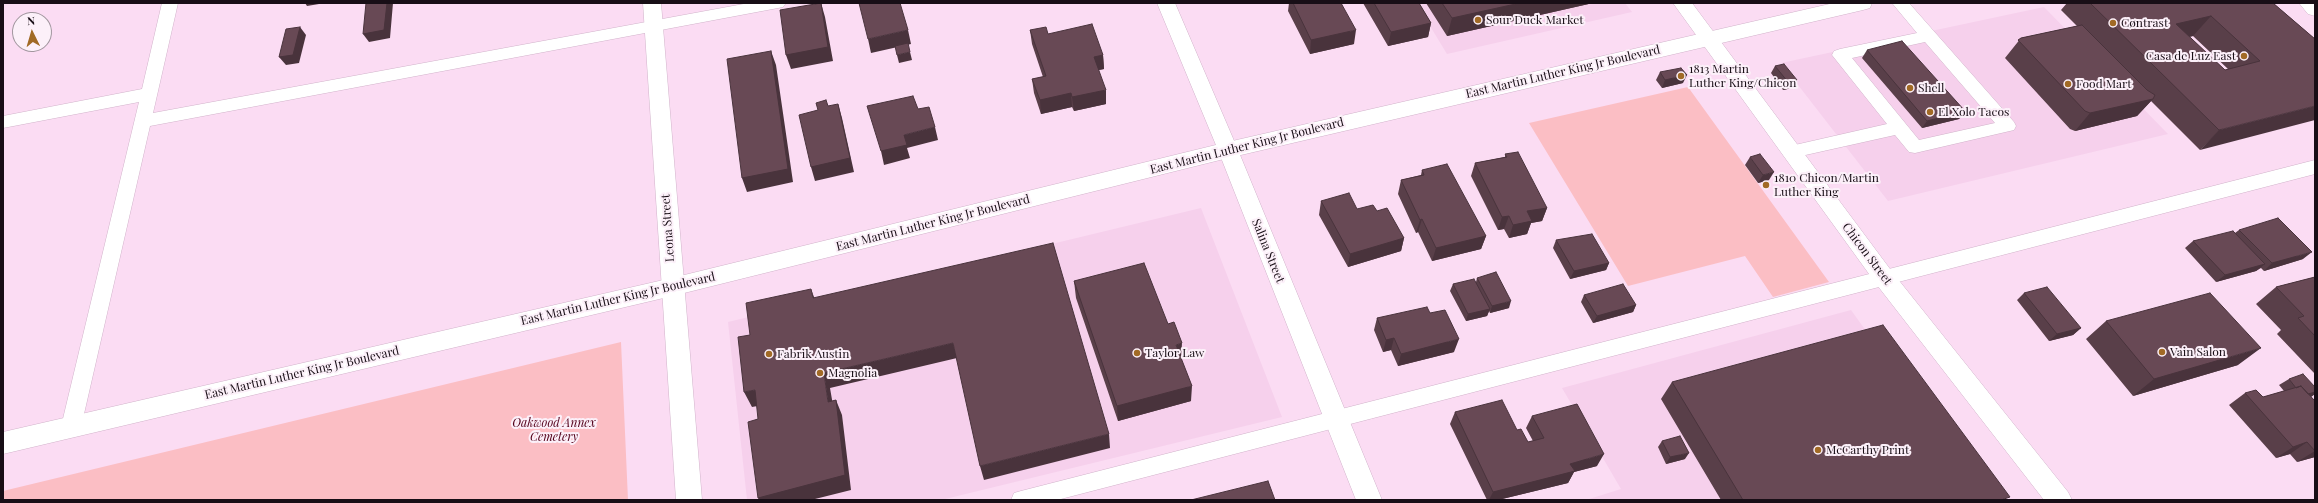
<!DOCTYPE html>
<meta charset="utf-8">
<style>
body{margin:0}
#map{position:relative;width:2318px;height:503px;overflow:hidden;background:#fbdcf3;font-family:"Playfair Display",serif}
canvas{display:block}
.frame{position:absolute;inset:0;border:4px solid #180e16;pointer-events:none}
.north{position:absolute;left:12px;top:12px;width:40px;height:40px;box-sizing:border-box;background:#fcf0f9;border:1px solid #a1969e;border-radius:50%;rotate:355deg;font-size:11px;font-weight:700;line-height:16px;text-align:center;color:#180e16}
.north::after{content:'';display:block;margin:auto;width:14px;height:18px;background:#a16a25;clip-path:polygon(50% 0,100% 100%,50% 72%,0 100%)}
</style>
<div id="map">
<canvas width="2318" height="503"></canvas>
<div class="frame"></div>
<div class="north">N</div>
</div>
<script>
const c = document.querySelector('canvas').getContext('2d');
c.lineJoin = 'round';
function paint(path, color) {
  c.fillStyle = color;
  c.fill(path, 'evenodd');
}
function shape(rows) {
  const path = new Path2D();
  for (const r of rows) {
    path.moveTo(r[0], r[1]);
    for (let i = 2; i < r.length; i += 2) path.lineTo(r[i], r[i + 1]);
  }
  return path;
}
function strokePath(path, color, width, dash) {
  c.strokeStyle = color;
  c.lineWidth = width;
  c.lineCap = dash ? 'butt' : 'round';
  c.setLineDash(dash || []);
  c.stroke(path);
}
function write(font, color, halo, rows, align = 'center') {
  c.font = font + ' "Playfair Display",serif';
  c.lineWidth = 4;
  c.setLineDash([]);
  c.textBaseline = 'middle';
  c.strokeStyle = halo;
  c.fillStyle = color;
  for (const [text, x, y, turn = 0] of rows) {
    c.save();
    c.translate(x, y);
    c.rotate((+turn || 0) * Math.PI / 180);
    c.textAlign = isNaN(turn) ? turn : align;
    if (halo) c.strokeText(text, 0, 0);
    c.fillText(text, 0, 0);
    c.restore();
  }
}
const built = shape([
 [1416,3,1625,3,1632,12,1447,54],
 [2044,7,2168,134,1888,201,1781,63],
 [1201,208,1282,417,941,500,747,500,728,322],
 [1851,310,1987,500,1586,500,1621,489,1562,388]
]);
const green = shape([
 [1688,87,1829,282,1773,297,1745,256,1628,286,1529,123],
 [621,342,628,500,3,500,3,491]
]);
const service = shape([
 [162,3,178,3,153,113,749,3,786,3,783,7,778,8,150,126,81,427,78,433,71,436,64,433,61,427,139,102,3,128,3,116,142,89,162,3],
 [1892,3,1909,3,2014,122,2016,126,2014,130,1915,153,1909,152,1895,135,1792,158,1786,157,1784,152,1786,147,1887,124,1832,55,1834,51,1840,49,1917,33,1892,3],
 [1925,42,1995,123,1919,140,1852,58,1925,42],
 [2315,160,2315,174,1057,500,1011,500,1014,493,1021,491,2315,160]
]);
const minor = shape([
 [643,3,661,3,702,500,676,500,643,3],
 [1157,3,1175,3,1238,150,1382,500,1356,500,1218,150,1157,3],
 [2299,3,2315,3,2315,16,2308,14,2299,3]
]);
const tertiary = shape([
 [1673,3,1692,3,1893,273,2068,492,2072,500,2044,500,1877,285,1673,3]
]);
const primary = shape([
 [1834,3,1872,3,1870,8,1863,10,1228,158,672,296,3,454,3,432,672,278,1228,142,1834,3]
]);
const wall = shape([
 [1289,3,1341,3,1354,44,1310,54,1288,11],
 [1363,3,1420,3,1420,5,1431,23,1428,37,1388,46],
 [1426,3,1593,3,1447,36],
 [2067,3,2273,3,2315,39,2200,150,2151,101,2137,116,2075,131,2070,129,2005,58,2021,38,2077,26,2061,10],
 [2193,36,2228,69,2225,70,2189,37],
 [1030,30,1048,34,1103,55,1104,69,1098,70,1106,104,1074,111,1072,107,1041,114,1034,93,1032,79,1043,77,1032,44],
 [1867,50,1965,111,1959,119,1922,128,1862,58],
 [1775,66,1797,80,1792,88,1783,90,1771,73],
 [1660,72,1683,83,1662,88,1656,80],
 [1505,154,1547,208,1542,221,1531,223,1527,234,1509,238,1504,229,1498,230,1471,176,1475,163,1505,157],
 [1750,157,1769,180,1758,183,1745,165],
 [1422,170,1486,236,1481,249,1432,261,1418,232,1416,233,1398,194,1401,180,1421,175],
 [1321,201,1357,209,1377,211,1404,238,1401,251,1348,267,1319,215],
 [2239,230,2303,259,2264,271,2261,268,2256,271,2216,282,2185,248,2193,241,2235,233],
 [1556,240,1609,263,1606,270,1570,279,1553,248],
 [2315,277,2315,374,2277,334,2281,330,2256,304,2276,287],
 [1477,278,1509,308,1490,313,1489,311,1487,316,1466,321,1450,291,1453,284,1476,282],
 [1074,281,1181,359,1191,401,1118,421,1076,298],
 [2024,293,2081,328,2073,335,2049,341,2017,300],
 [1584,295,1636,305,1633,312,1593,323,1581,302],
 [1430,313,1454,352,1398,366,1391,350,1383,352,1374,330,1377,318],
 [2106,321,2238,365,2133,396,2086,339],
 [2289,379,2315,387,2315,394,2311,397,2315,401,2315,457,2297,462,2290,454,2276,458,2229,405,2245,393,2263,397,2284,391,2279,385],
 [1672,382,2007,500,1721,500,1661,399],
 [1455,412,1517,430,1528,442,1533,441,1526,428,1532,416,1597,466,1574,472,1568,483,1498,500,1487,500,1450,424],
 [1662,441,1685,459,1666,464,1658,447]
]);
const shadedWall = shape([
 [305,3,325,3,307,6],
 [387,3,393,3,390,38,369,42,363,34],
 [821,3,825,17,833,61,791,69,786,55],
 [1520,3,1593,3,1447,36,1452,18],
 [2211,16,2193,36,2159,44,2176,24],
 [1431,23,1428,37,1388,46,1391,32],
 [300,27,306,35,299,63,286,65,279,57],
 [908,30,911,44,871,53,868,39],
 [1356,30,1354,44,1310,54,1311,40],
 [771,51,776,65,793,182,747,192,742,178],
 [910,52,912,60,899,63,897,55],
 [1103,55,1104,69,1094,71,1094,57],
 [1687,75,1683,83,1662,88,1665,80],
 [1797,80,1792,88,1783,90,1788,82],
 [1106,90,1106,104,1074,111,1072,97],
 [1071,93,1072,107,1041,114,1040,100],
 [2153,99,2137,116,2075,131,2090,113],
 [838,104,842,118,854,172,815,181,811,167],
 [2315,106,2315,120,2200,150,2219,130],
 [1965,111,1959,119,1922,128,1927,121],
 [935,127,938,140,907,148,910,158,884,165,881,151,904,135],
 [1774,172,1769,180,1758,183,1763,175],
 [1547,208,1542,221,1531,223,1527,234,1509,238,1513,225,1527,211],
 [1509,216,1504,229,1498,230,1502,217],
 [1422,219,1418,232,1416,233,1420,220],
 [1486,236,1481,249,1432,261,1436,248],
 [1404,238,1401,251,1348,267,1350,254],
 [2312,252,2303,259,2264,271,2272,263],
 [1609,263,1606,270,1570,279,1574,271],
 [2265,264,2256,271,2216,282,2225,275],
 [811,289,817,305,813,298],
 [1511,301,1509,308,1490,313,1492,306],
 [1636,305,1633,312,1593,323,1597,316],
 [1490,309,1487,316,1466,321,1468,314],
 [2081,328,2073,335,2049,341,2057,334],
 [1394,338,1391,350,1383,352,1386,340],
 [1459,339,1454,352,1398,366,1401,354],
 [953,343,957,358,830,388,835,417,828,402,824,373],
 [1182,343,1181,359,1176,345],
 [2261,348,2238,365,2133,396,2154,379],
 [1192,386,1191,401,1118,421,1117,406],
 [755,390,763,405,752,407,744,392],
 [2315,392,2315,394,2309,398,2303,395],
 [836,400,842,415,851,490,811,500,759,500,758,498],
 [1109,434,1110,448,984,480,980,466],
 [2307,442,2290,454,2276,458,2293,447],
 [2315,451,2315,457,2297,462],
 [1689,453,1685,459,1666,464,1670,457],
 [1604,454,1597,466,1574,472,1568,483,1498,500,1489,500,1493,492,1570,464]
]);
const building = shape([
 [366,3,387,3,384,30,363,34,366,3],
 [821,3,828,47,786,55,780,10,821,3],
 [859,3,900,3,908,30,868,39,859,3],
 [1293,3,1341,3,1356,30,1311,40,1293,3],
 [1374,3,1419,3,1431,23,1391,32,1374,3],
 [1442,3,1520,3,1452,18,1442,3],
 [2090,3,2273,3,2315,39,2315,106,2219,130,2090,3],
 [2211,16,2260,61,2225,70,2176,24,2211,16],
 [1092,24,1103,55,1094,57,1106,90,1072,97,1071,93,1040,100,1032,79,1046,76,1030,30,1046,27,1048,34,1092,24],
 [2082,25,2147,90,2155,95,2153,99,2090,113,2085,111,2018,40,2021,38,2082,25],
 [300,27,293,55,279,57,286,29,300,27],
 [1902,41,1965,111,1927,121,1867,50,1902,41],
 [908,43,910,52,897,55,895,46,908,43],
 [771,51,788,169,742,178,727,59,771,51],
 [1784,64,1797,80,1788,82,1775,66,1784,64],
 [1681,68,1687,75,1665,80,1660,72,1681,68],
 [913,96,918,109,929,107,935,127,904,135,907,145,881,151,867,106,913,96],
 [826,100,828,106,838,104,850,158,811,167,799,115,818,110,816,103,826,100],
 [1518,152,1547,208,1527,211,1532,221,1513,225,1509,216,1502,217,1475,163,1507,157,1505,154,1518,152],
 [1760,154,1774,172,1763,175,1750,157,1760,154],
 [1447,164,1486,236,1436,248,1422,219,1420,220,1401,180,1424,175,1422,170,1447,164],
 [1349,193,1357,209,1373,205,1377,211,1387,208,1404,238,1350,254,1321,201,1349,193],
 [2278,218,2312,252,2272,263,2239,230,2278,218],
 [2233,231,2265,264,2225,275,2193,241,2233,231],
 [1592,234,1609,263,1574,271,1556,240,1592,234],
 [1053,243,1109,434,980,466,953,343,824,373,828,402,836,400,845,475,758,498,748,422,758,419,755,390,744,392,738,337,750,335,746,303,811,289,813,298,1053,243],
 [1144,263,1168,324,1174,322,1182,343,1176,345,1192,386,1117,406,1074,281,1144,263],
 [1496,272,1511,301,1492,306,1477,278,1496,272],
 [2315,277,2315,336,2298,318,2304,316,2276,287,2315,277],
 [1474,279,1490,309,1468,314,1453,284,1474,279],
 [1623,284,1636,305,1597,316,1584,295,1623,284],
 [2047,287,2081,328,2057,334,2024,293,2047,287],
 [2210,293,2261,348,2154,379,2106,321,2210,293],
 [1427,307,1430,313,1445,310,1459,339,1401,354,1394,338,1386,340,1377,318,1427,307],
 [1883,325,2010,497,2001,500,1743,500,1672,382,1883,325],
 [2303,374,2315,387,2315,392,2308,394,2301,386,2296,388,2289,379,2303,374],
 [2301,386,2315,401,2315,451,2307,442,2293,447,2245,393,2256,390,2263,397,2301,386],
 [1502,400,1517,430,1521,429,1528,442,1544,438,1532,416,1577,404,1604,454,1570,464,1575,471,1493,492,1455,412,1502,400],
 [1680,436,1689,453,1670,457,1662,441,1680,436],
 [1268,481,1275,500,1191,500,1268,481]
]);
const markers = [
 [1478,20,4,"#a16a25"],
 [2113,23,4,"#a16a25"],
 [2244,56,4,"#a16a25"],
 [1681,76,4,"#a16a25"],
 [2068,84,4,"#a16a25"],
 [1910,88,4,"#a16a25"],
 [1930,112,4,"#a16a25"],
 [1766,185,4,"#a16a25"],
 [2162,352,4,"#a16a25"],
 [1137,353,4,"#a16a25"],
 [769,354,4,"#a16a25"],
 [820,373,4,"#a16a25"],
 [1818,450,4,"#a16a25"]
];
const poiNames = [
 ["Sour Duck Market",1486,20],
 ["Cøntrast",2121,23],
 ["Casa de Luz East",2236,56,"right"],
 ["1813 Martin",1689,69],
 ["Luther King/Chicon",1689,83],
 ["Food Mart",2076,84],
 ["Shell",1918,88],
 ["El Xolo Tacos",1938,112],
 ["1810 Chicon/Martin",1774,178],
 ["Luther King",1774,192],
 ["Vain Salon",2170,352],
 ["Taylor Law",1145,353],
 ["Fabrik Austin",777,354],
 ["Magnolia",828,373],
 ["McCarthy Print",1826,450]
];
const streetNames = [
 ["East Martin Luther King Jr Boulevard",1563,72,-13],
 ["East Martin Luther King Jr Boulevard",1247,146,-14],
 ["East Martin Luther King Jr Boulevard",933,223,-14],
 ["Leona Street",668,228,-94],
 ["Salina Street",1268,251,68],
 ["Chicon Street",1867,254,53],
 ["East Martin Luther King Jr Boulevard",618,299,-13],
 ["East Martin Luther King Jr Boulevard",302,373,-13]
];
const parkNames = [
 ["Oakwood Annex",554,423],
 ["Cemetery",554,437]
];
paint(built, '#f6d0ec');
paint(green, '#fbbec4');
strokePath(service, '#d1b3ca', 1);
strokePath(minor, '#d1b3ca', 1);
strokePath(tertiary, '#d1b3ca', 1);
strokePath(primary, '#d1b3ca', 1);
paint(service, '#fff');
paint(minor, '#fff');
paint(tertiary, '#fff');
paint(primary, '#fff');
paint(wall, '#593f49');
paint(shadedWall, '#49333c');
paint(building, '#684955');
strokePath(building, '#49333c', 1);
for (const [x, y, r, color] of markers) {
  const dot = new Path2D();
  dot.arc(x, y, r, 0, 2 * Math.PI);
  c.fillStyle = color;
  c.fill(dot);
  strokePath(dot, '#fcf0f9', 1.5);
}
write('12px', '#180e16', '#fcf0f9', poiNames, 'left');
write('12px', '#180e16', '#fcf0f9', streetNames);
write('italic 12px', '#53011a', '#fcf0f9', parkNames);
</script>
